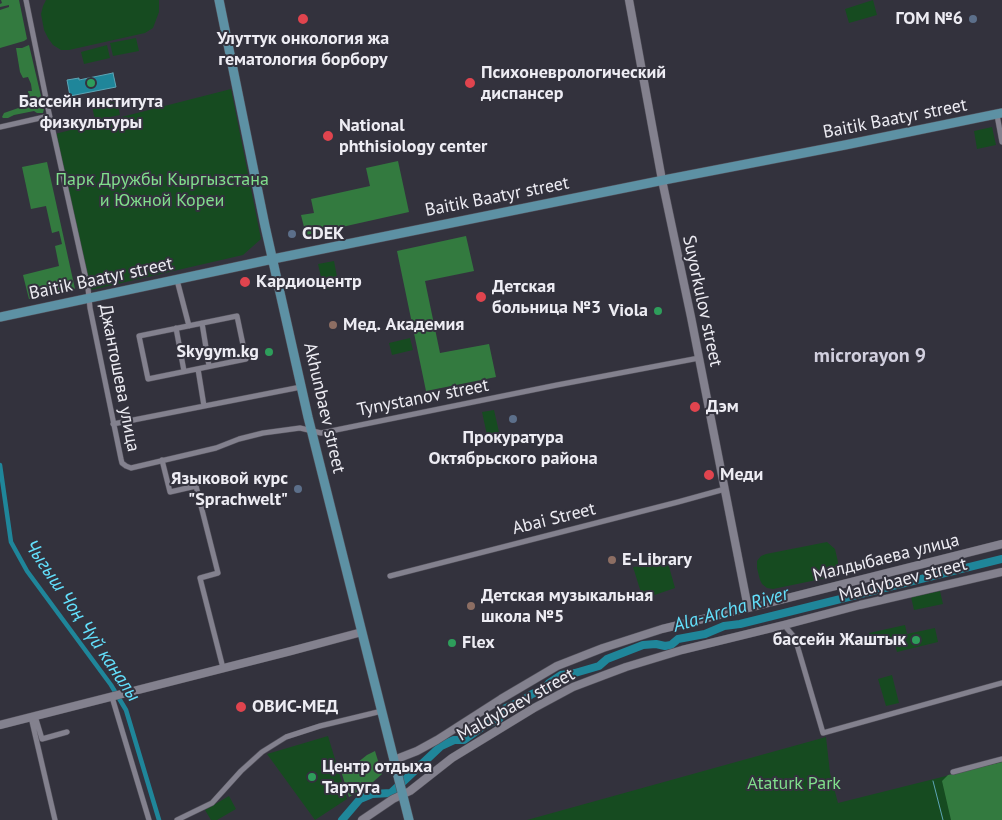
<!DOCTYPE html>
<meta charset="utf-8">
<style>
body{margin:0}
canvas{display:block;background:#33323d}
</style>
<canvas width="1002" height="820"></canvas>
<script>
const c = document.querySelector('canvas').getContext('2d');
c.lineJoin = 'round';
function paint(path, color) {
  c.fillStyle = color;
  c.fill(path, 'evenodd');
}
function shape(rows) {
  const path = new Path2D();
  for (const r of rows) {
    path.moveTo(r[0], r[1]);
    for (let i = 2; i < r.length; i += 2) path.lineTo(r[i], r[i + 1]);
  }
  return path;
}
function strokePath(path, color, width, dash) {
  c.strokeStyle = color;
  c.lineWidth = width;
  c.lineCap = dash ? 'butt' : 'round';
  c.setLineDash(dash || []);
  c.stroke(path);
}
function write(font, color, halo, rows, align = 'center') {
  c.font = font + ' "PT Sans",sans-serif';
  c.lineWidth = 4;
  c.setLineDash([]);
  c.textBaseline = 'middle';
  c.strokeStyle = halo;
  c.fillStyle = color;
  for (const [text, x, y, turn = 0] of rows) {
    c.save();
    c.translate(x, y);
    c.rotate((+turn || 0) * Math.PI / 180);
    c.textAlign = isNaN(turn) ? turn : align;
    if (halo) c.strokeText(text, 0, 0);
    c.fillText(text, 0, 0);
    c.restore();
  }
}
const green = shape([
 [46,0,159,0,159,12,153,28,145,33,69,50,61,50,53,45,48,38,44,30,41,14,43,6],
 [873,0,877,15,849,23,845,9],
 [136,38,139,51,113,56,110,43],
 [107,45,110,58,84,64,81,52],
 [231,89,261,239,243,255,91,290,55,134],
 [117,101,120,115,95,120,92,106],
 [992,127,996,145,977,149,974,131],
 [334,261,339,287,324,290,318,264],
 [410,338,413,350,392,355,389,343],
 [494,410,499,432,487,435,482,412],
 [827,542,835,549,838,562,838,569,836,574,831,577,773,589,767,588,762,584,760,580,757,568,757,561,761,556,766,554],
 [668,563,675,588,643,599,633,567],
 [940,591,943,604,914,610,911,597],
 [905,625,907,634,935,628,938,642,897,652,893,637,871,642,869,633],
 [892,675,899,703,886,706,878,679],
 [328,736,347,799,315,820,267,754],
 [826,737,830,773,838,803,1002,762,1002,820,527,820],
 [229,796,236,809,217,820,211,820,205,810]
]);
const forest = shape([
 [1,0,19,0,27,39,24,41,0,48,0,10,9,7,9,5,0,7,0,4,2,3],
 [29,45,44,109,43,113,37,113,34,111,14,115,8,118,3,118,2,117,4,113,30,104,28,91,32,91,31,84,28,77,23,78,20,72,16,48,22,48],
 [398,161,409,212,306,235,301,215,314,213,311,199,370,186,366,168],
 [47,162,75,289,29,299,23,275,59,266,55,246,62,244,59,231,52,233,46,206,31,209,22,167],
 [466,236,474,271,425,281,440,353,489,344,496,377,426,391,397,251],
 [375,751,382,774,373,782,349,797,342,774,347,771,367,755],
 [1002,762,1002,820,951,820,942,781,948,775]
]);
const water = shape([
 [113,73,116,87,70,96,67,80,79,78,79,80,113,73]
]);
const stream = shape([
 [933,781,943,820]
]);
const canal = shape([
 [0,465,11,542,27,571,111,685,126,710,159,820]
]);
const river = shape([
 [342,820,360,799,372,794,391,793,441,746,454,740,464,740,485,725,499,719,506,708,522,701,532,694,543,690,549,683,561,675,575,673,599,666,607,659,643,645,656,644,665,646,671,645,678,639,705,634,724,626,740,624,1002,559]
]);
const street = shape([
 [26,0,49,113,88,288,90,308,121,459,122,463,126,466,131,468,216,448,239,439,263,433,300,428,321,433,557,385,699,358],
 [997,115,1002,142],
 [0,127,49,116],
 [177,280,189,326],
 [237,316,246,359,148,379,139,336,237,316],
 [202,323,209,366],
 [176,328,184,371],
 [198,369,204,406],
 [113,424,301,387],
 [162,460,170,492,196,486,218,573,200,578,223,668],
 [390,576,678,502,725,489],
 [784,625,795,638,823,733,1002,683],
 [112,697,149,820],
 [35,716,42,739,67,732],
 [31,717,55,820],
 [953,772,1002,759],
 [177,820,212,803,241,771,262,752,286,737,320,726,382,711]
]);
const secondary = shape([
 [629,0,662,180,691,317,748,608],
 [0,725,291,651,362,632],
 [394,760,417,751,437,740,501,699,557,666,603,648,662,629,756,606,1002,544],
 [362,820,393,799,410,791,452,758,534,708,573,687,602,676,626,667,682,650,784,625,860,605,1002,572]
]);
const primary = shape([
 [219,0,265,226,308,417,409,820],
 [0,317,273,259,669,179,845,145,1002,113]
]);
const markers = [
 [303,19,6,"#e0444e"],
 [973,19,5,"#5c6f8a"],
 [91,83,5,"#2e9e5b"],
 [470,83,6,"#e0444e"],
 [328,136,6,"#e0444e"],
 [292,234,5,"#5c6f8a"],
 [245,282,6,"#e0444e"],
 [481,297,6,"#e0444e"],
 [658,311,5,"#2e9e5b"],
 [333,325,5,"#8d6e63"],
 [269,352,5,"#2e9e5b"],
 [695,407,6,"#e0444e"],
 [513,419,5,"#5c6f8a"],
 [709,475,6,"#e0444e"],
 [298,489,5,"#5c6f8a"],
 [612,560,5,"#8d6e63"],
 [471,606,5,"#8d6e63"],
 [916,640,5,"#2e9e5b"],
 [452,643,5,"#2e9e5b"],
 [241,707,6,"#e0444e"],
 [312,777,5,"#2e9e5b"]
];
const poiNames = [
 ["ГОМ №6",963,19,"right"],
 ["Улуттук онкология жа",303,39,"center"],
 ["гематология борбору",303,60,"center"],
 ["Психоневрологический",481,73],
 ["диспансер",481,94],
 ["Бассейн института",91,102,"center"],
 ["физкультуры",91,123,"center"],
 ["National",339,126],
 ["phthisiology center",339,147],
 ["CDEK",302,234],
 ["Кардиоцентр",256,282],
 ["Детская",492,287],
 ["больница №3",492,308],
 ["Viola",648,311,"right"],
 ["Мед. Академия",343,325],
 ["Skygym.kg",259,352,"right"],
 ["Дэм",706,407],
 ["Прокуратура",513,438,"center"],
 ["Октябрьского района",513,459,"center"],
 ["Меди",720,475],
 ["Языковой курс",288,479,"right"],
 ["\"Sprachwelt\"",288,500,"right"],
 ["E-Library",622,560],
 ["Детская музыкальная",481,596],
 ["школа №5",481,617],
 ["бассейн Жаштык",906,640,"right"],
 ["Flex",462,643],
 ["ОВИС-МЕД",252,707],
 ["Центр отдыха",322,767],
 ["Тартуга",322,788]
];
const streetNames = [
 ["Baitik Baatyr street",895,119,-11],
 ["Baitik Baatyr street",497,197,-11],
 ["Baitik Baatyr street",101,279,-12],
 ["Suyorkulov street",702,301,78],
 ["Джантошева улица",119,378,79],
 ["Tynystanov street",423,398,-11],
 ["Akhunbaev street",324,408,77],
 ["Abai Street",554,519,-14],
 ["Малдыбаева улица",886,558,-14],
 ["Maldybaev street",903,580,-14],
 ["Maldybaev street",516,705,-29]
];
const parkNames = [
 ["Парк Дружбы Кыргызстана",162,180],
 ["и Южной Кореи",162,201],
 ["Ataturk Park",794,784]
];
const waterNames = [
 ["Ala-Archa River",731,610,-16],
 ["Чыгыш Чоң Чүй каналы",82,621,56]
];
const quarterNames = [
 ["microrayon 9",870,356]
];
paint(green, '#164b20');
paint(forest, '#337a3f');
paint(water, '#1f869a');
strokePath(water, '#5da5b5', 1);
strokePath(stream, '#5da5b5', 1);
strokePath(canal, '#1f869a', 4.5);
strokePath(river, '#1f869a', 8);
strokePath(street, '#52505a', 6);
strokePath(secondary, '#52505a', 9);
strokePath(primary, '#52505a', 10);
strokePath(street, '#83818e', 5);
strokePath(secondary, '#83818e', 8);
strokePath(primary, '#5d91a4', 9);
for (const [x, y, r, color] of markers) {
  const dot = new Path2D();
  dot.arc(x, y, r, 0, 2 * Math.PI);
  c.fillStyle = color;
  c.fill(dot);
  strokePath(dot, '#33323d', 2);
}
write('bold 18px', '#edecf3', '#33323d', poiNames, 'left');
write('18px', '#edecf3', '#33323d', streetNames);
write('18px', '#80df8c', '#33323d', parkNames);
write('italic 19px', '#63e1fd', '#33323d', waterNames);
write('bold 20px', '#d1cfde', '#33323d', quarterNames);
</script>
